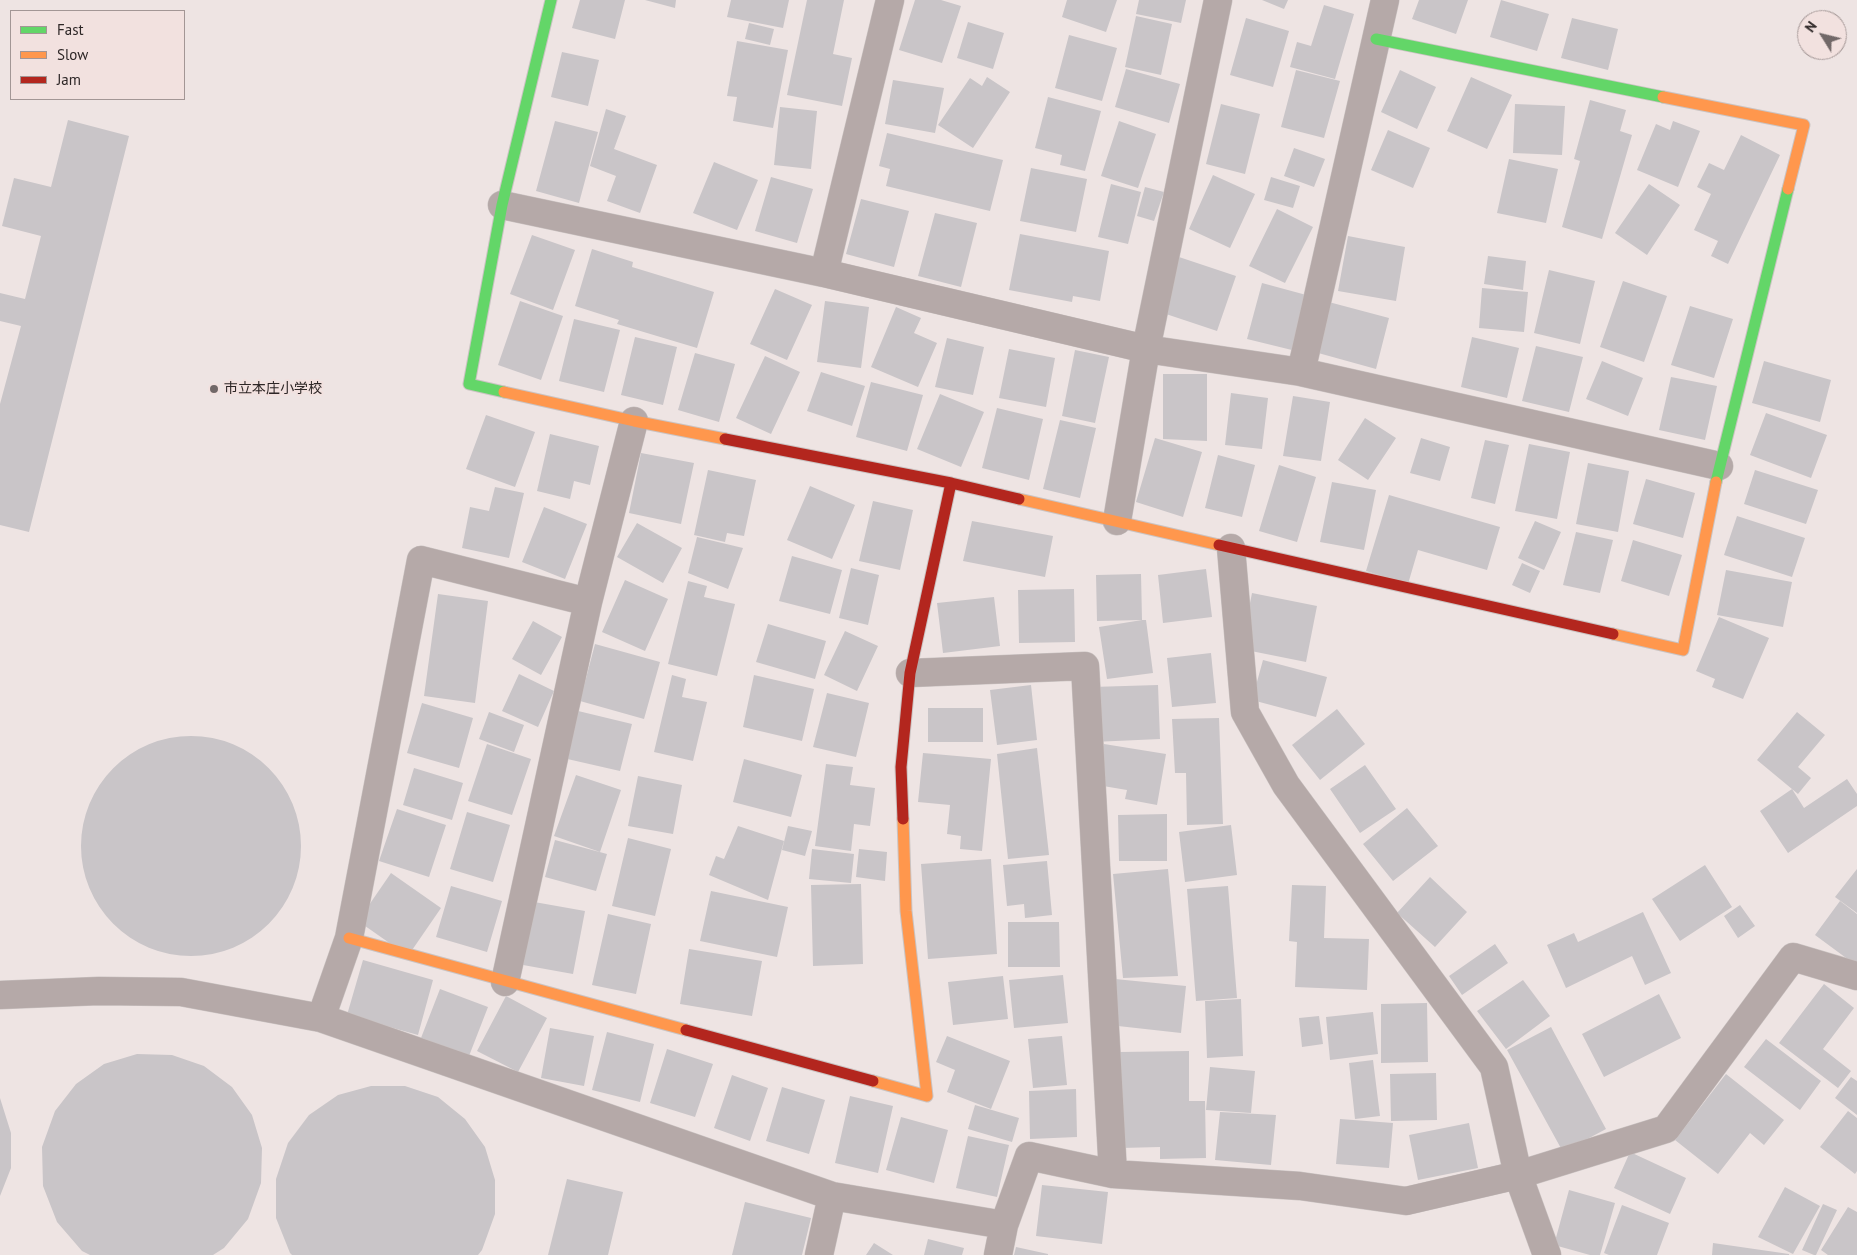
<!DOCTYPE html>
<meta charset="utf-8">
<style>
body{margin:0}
#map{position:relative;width:1857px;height:1255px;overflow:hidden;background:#eee4e3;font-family:"PT Sans",sans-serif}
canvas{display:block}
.legend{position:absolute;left:10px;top:10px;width:175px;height:90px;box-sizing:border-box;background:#f2e1df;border:1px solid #a39695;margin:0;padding:6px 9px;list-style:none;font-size:15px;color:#2d2626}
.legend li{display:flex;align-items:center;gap:10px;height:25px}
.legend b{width:25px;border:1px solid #a39695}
.north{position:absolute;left:1797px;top:10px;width:50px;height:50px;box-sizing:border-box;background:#f2e1df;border:1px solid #a39695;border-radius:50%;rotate:306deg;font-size:14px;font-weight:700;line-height:20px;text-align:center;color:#2d2626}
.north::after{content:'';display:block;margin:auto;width:18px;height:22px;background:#716868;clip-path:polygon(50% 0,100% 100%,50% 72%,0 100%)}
</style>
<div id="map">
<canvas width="1857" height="1255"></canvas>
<ul class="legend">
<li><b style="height:6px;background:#63d668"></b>Fast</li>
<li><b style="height:6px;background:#ff974d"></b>Slow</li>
<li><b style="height:6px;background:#b3261e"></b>Jam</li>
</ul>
<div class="north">N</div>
</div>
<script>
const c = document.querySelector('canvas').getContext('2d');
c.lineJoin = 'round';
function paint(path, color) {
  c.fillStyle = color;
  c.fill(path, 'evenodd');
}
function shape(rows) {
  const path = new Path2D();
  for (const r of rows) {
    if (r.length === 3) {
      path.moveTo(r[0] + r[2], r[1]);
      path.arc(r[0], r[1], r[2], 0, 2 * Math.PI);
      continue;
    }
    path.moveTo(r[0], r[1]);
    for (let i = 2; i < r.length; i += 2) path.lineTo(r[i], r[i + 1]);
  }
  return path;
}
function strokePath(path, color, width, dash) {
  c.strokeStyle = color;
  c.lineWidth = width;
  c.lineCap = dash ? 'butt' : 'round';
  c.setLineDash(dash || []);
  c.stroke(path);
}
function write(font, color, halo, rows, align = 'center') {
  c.font = font + ' "PT Sans","Noto Sans JP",sans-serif';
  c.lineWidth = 4;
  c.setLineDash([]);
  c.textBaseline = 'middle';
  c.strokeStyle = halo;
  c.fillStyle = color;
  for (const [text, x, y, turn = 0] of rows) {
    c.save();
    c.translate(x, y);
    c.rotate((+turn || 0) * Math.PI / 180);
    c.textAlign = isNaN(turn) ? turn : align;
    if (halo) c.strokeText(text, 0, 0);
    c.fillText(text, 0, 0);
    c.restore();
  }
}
const building = shape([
 [580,0,625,0,615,39,572,28],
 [645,0,676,0,675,8],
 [731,0,789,0,783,28,727,17],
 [807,0,844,0,833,54,852,58,842,106,787,95],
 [915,0,941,0,961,6,942,63,899,50],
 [1067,0,1117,0,1106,32,1062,17],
 [1139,0,1186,0,1181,23,1136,14],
 [1262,0,1288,0,1284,9],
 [1419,0,1468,0,1456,34,1412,19],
 [1501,0,1549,14,1537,51,1490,37],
 [1324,5,1354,14,1335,79,1290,67,1297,42,1311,46],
 [1136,16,1172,24,1161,75,1125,67],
 [1246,18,1289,31,1273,87,1230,75],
 [1572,18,1618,29,1608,70,1561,58],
 [968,22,1004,33,993,69,957,58],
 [749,23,774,29,770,45,745,39],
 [1069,35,1117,48,1102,101,1055,88],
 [737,41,788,50,773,128,733,121,737,97,727,96],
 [562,52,599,60,588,106,551,97],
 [1126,69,1180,84,1169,123,1115,107],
 [1296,70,1340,81,1324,138,1281,127],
 [1400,70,1436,87,1417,129,1381,112],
 [987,77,1010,92,973,148,938,125,970,78,982,86],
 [1471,77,1512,95,1487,149,1447,131],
 [893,80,944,88,935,133,885,124],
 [1048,97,1101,111,1085,171,1060,165,1062,155,1035,148],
 [1590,100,1626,110,1620,131,1632,135,1602,239,1562,227,1580,161,1574,159],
 [1221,104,1260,114,1245,174,1206,164],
 [1515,104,1565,106,1562,155,1513,153],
 [780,107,817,111,811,169,774,165],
 [606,109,626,116,614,149,657,165,640,213,607,201,616,176,590,166],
 [68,120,129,136,29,532,0,525,0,404,21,326,0,321,0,293,25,299,41,236,2,226,14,178,51,187],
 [555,121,598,132,579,203,536,191],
 [1119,121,1156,134,1138,188,1101,176],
 [1673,121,1700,131,1678,187,1637,170,1656,124,1670,130],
 [1388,130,1430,148,1413,188,1371,170],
 [887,133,1003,160,990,211,886,186,890,169,879,166],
 [1741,135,1780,155,1728,264,1711,256,1718,241,1694,230,1711,194,1697,187,1709,163,1724,170],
 [1294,148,1325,159,1314,187,1284,176],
 [1509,159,1558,169,1546,223,1497,213],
 [714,162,758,180,737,230,693,213],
 [1031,168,1087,179,1076,232,1020,221],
 [1213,175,1255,194,1230,248,1189,229],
 [771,177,813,189,797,243,755,231],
 [1271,177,1300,186,1293,208,1264,200],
 [1111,184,1141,192,1128,244,1098,237],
 [1649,184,1680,205,1647,255,1615,233],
 [1145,187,1164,192,1154,221,1137,216],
 [861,199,909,211,894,267,846,254],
 [1277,209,1313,227,1285,283,1249,266],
 [935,213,977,223,961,287,918,276],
 [1020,234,1109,251,1100,301,1073,296,1072,302,1009,290],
 [532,235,575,250,553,310,510,294],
 [1348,236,1405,247,1396,301,1338,291],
 [592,249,633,262,632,267,714,292,697,348,617,324,619,320,575,306],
 [1176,256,1236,276,1217,331,1157,311],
 [1488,256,1526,261,1523,290,1484,284],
 [1549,270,1595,281,1580,344,1534,333],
 [1623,281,1667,296,1644,362,1600,347],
 [1262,283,1310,296,1296,351,1247,339],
 [1482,288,1528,292,1524,332,1479,328],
 [775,289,812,305,787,360,750,344],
 [520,301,563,316,541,380,498,365],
 [825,301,869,307,861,368,817,362],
 [1325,301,1389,318,1376,369,1311,351],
 [1690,306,1733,319,1714,378,1671,365],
 [896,307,921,318,914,333,937,343,918,387,871,367],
 [574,319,620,330,604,392,559,381],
 [635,337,677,347,663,405,621,395],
 [1472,337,1519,348,1507,398,1461,387],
 [947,338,984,347,973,395,935,387],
 [1536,346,1583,357,1569,412,1522,401],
 [1009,349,1055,358,1046,407,999,398],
 [1075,350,1109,357,1095,423,1062,416],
 [695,353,735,364,719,422,678,410],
 [765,356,800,372,771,434,736,418],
 [1602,361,1643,378,1628,416,1586,399],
 [1764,361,1831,380,1820,422,1752,403],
 [821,372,865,386,852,426,807,411],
 [1163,374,1207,374,1207,441,1163,439],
 [1671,377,1717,386,1705,440,1659,430],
 [871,382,923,395,907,451,856,437],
 [1231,393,1268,398,1262,449,1225,445],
 [940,394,984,412,961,467,917,449],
 [1293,396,1330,402,1321,461,1283,456],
 [997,408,1043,419,1029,480,982,468],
 [1766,413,1827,435,1811,478,1750,455],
 [486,415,535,432,515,487,466,469],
 [1365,418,1396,438,1368,480,1338,460],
 [1060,420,1096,428,1080,498,1043,489],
 [550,434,599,446,590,485,574,481,570,499,537,491],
 [1155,438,1202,452,1183,517,1136,502],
 [1421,438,1450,447,1440,481,1410,473],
 [1485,440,1509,445,1495,504,1471,498],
 [1529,444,1570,452,1557,519,1515,511],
 [641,453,694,463,681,524,629,513],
 [1218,455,1255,465,1242,517,1205,508],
 [1588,463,1629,471,1618,532,1576,524],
 [1279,465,1316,477,1297,542,1259,531],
 [708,470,756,480,744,536,727,533,725,542,694,535],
 [1755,470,1818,490,1806,524,1744,504],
 [1646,479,1695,493,1683,538,1633,524],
 [1332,482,1376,490,1364,550,1320,542],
 [810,486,855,505,832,559,787,540],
 [495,487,524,493,509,558,462,548,470,507,489,511],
 [1389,495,1500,527,1487,570,1418,550,1408,584,1366,571],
 [873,501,913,510,900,570,859,561],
 [544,507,587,524,565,579,522,562],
 [1737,516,1805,538,1792,577,1724,555],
 [972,521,1053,536,1045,577,963,561],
 [1535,521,1561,532,1544,570,1518,558],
 [637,523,682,548,663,583,617,557],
 [1576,532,1613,540,1600,593,1563,585],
 [697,537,743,548,728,589,688,573],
 [1633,540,1682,555,1669,596,1621,581],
 [792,556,842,570,830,614,779,601],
 [1522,563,1540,571,1530,593,1512,585],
 [851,568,879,575,868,625,839,618],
 [1206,569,1212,617,1163,623,1158,575],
 [1726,570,1792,582,1783,627,1717,615],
 [1141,574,1142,620,1146,620,1153,673,1107,679,1099,627,1142,620,1097,621,1096,575],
 [625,580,668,599,645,651,602,632],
 [688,581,707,586,704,597,735,604,717,676,668,664],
 [1074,589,1075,642,1019,643,1018,590],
 [1252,593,1317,606,1306,662,1241,649],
 [438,594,488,601,475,703,424,696],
 [994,597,1000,646,943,653,937,603],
 [1719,617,1769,638,1743,699,1712,687,1715,679,1696,671],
 [533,621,562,637,541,675,512,659],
 [768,624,826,641,815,679,756,662],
 [845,631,878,646,857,691,824,675],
 [595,644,660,662,644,719,580,701],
 [1211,653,1216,703,1172,707,1167,658],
 [1263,660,1327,677,1316,717,1252,700],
 [519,674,554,691,538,727,502,711],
 [672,675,686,679,682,697,707,702,693,761,654,752],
 [754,675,814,689,802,741,743,727],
 [1031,685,1037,740,997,745,990,690],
 [1158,685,1160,739,1093,742,1092,687],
 [827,693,869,703,856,757,813,747],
 [422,703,473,718,459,768,407,753],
 [928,708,983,708,983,742,928,742],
 [1337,709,1365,744,1320,780,1292,745],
 [574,710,632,724,620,771,563,758],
 [489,712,524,725,514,752,479,739],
 [1797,712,1825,735,1798,767,1811,778,1798,794,1757,760],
 [1219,718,1223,824,1187,825,1186,773,1175,773,1172,719],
 [191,846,110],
 [487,744,531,759,512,815,468,801],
 [1104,744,1166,754,1157,805,1125,799,1127,790,1097,785],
 [1037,748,1049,855,1008,859,997,754],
 [923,753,991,759,982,851,960,849,961,836,947,834,950,805,918,802],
 [744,759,802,775,791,817,733,802],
 [826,764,853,767,850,785,875,788,870,826,854,824,851,851,815,846],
 [1365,765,1396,809,1360,833,1330,789],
 [414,768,463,783,452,820,403,805],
 [576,775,621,790,600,852,554,836],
 [638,776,682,785,673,834,628,826],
 [1847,779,1857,794,1857,806,1788,853,1760,811,1792,789,1804,808],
 [1407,808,1438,846,1393,881,1363,844],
 [397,809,446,825,429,877,379,861],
 [467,812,510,825,493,882,450,869],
 [1167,814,1167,861,1119,861,1118,815],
 [1231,825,1237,875,1185,882,1179,832],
 [738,826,784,841,768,900,709,875,716,856,724,859],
 [788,826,812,831,805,856,782,850],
 [628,838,671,849,655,916,612,906],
 [555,840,607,854,596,891,545,877],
 [812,849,854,854,851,883,809,879],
 [859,849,887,852,885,881,856,877],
 [991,859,997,954,928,959,921,864],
 [1047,861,1052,915,1025,918,1024,904,1007,906,1003,865],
 [1705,865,1732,907,1680,941,1652,899],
 [1168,869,1178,976,1123,978,1113,874],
 [1857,869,1857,913,1835,897],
 [391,873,441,908,408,956,358,921],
 [1430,877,1467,912,1435,947,1397,913],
 [861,884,863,964,813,966,811,885],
 [1292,885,1326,886,1324,938,1369,939,1367,990,1295,987,1297,942,1289,941],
 [451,886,502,901,487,952,436,937],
 [1228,886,1237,998,1196,1001,1187,889],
 [711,891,788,907,777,957,700,941],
 [523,900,585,911,573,974,512,963],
 [1840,901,1857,914,1857,966,1815,935],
 [1740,905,1755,926,1738,938,1724,916],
 [1643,912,1671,973,1645,985,1632,956,1566,988,1547,945,1574,933,1578,942],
 [608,914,651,924,636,994,592,985],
 [1008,922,1059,922,1060,967,1008,967],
 [1495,944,1508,963,1462,995,1449,976],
 [689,949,762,961,752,1016,680,1004],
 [363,960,433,980,418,1035,347,1015],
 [1063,975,1068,1023,1014,1028,1009,980],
 [1003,976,1008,1019,953,1025,948,982],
 [1115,979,1186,986,1181,1033,1109,1025],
 [1523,980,1550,1016,1506,1049,1477,1011],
 [1824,984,1854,1008,1823,1049,1851,1071,1838,1088,1779,1043],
 [440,989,488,1007,469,1056,421,1038],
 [1659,994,1681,1038,1604,1077,1582,1034],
 [506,996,547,1018,518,1072,477,1051],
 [1241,999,1243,1056,1207,1058,1205,1001],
 [1427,1003,1428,1062,1381,1063,1381,1004],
 [1373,1012,1378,1054,1330,1060,1326,1017],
 [1319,1016,1323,1044,1302,1047,1299,1018],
 [1551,1027,1606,1129,1563,1152,1507,1050],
 [550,1028,594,1036,584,1086,541,1078],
 [607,1032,654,1044,640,1102,592,1090],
 [947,1036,1010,1061,991,1109,947,1092,955,1070,936,1062],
 [1062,1036,1067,1085,1033,1088,1028,1039],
 [1766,1039,1821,1081,1800,1110,1744,1067],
 [667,1049,713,1064,695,1117,650,1103],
 [1189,1051,1189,1101,1205,1101,1206,1158,1160,1159,1160,1147,1121,1148,1120,1052],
 [137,1054,172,1055,204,1066,232,1087,252,1115,262,1148,261,1183,248,1219,224,1248,213,1255,90,1255,82,1251,57,1222,43,1186,42,1147,55,1111,76,1084,104,1064],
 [1373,1060,1380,1116,1355,1119,1349,1063],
 [1210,1067,1255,1071,1251,1113,1206,1110],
 [1436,1073,1437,1120,1391,1121,1390,1074],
 [1726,1074,1784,1120,1764,1145,1750,1133,1718,1174,1675,1140],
 [732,1075,768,1088,750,1141,714,1128],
 [1851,1077,1857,1081,1857,1115,1835,1098],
 [371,1086,405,1086,438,1097,465,1119,485,1147,495,1180,495,1214,482,1250,478,1255,292,1255,290,1253,276,1218,276,1179,288,1143,309,1115,338,1095],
 [782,1087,825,1100,809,1154,766,1141],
 [1076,1089,1077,1137,1030,1139,1029,1091],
 [850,1096,893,1106,878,1173,835,1163],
 [0,1098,11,1133,11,1168,0,1196],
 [975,1105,1019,1118,1012,1142,968,1129],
 [1848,1111,1857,1118,1857,1171,1855,1174,1820,1147],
 [1220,1112,1276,1115,1271,1165,1215,1160],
 [901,1117,948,1130,934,1183,886,1170],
 [1340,1119,1393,1123,1389,1168,1336,1164],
 [1469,1123,1478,1168,1418,1180,1409,1135],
 [968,1136,1009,1145,997,1197,956,1188],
 [1630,1152,1686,1178,1670,1214,1614,1188],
 [567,1179,623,1192,608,1255,548,1255],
 [1042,1185,1108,1192,1102,1244,1036,1236],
 [1785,1187,1820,1206,1793,1254,1758,1237],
 [1569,1190,1615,1203,1600,1255,1590,1255,1554,1245],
 [745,1202,811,1218,802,1255,732,1255],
 [1823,1204,1837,1210,1816,1255,1814,1255,1802,1250],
 [1622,1205,1669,1223,1657,1255,1609,1255,1604,1253],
 [1848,1207,1857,1212,1857,1255,1828,1255,1821,1250],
 [928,1239,964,1248,962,1255,924,1255],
 [874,1243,893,1255,866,1255],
 [1713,1243,1789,1254,1789,1255,1712,1255],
 [1016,1247,1048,1254,1048,1255,1014,1255]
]);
const street = shape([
 [502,205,824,273,1146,349,1301,372,1719,466],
 [824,273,890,0],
 [1301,372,1385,0],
 [1117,521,1146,349,1218,0],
 [1231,548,1245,712,1286,785,1494,1067,1518,1175,1547,1255],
 [910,673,1085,666,1113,1174],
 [505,982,588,602,634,421],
 [0,995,99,991,181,992,321,1018,832,1196,1004,1225],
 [321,1018,349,938,421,560,588,602],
 [819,1255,832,1196],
 [998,1255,1004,1225,1029,1156,1113,1174,1300,1186,1406,1201,1518,1175,1666,1129,1793,957,1857,976]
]);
const fast = shape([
 [1376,39,1663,97],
 [504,392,469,384,502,205,551,0],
 [1716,482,1788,189]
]);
const slow = shape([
 [1663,97,1804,125,1788,189],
 [504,392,634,421,725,439],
 [1019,499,1219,545],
 [1613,634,1683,650,1716,482],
 [349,938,686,1030],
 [873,1081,927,1096,906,911,903,819]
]);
const jam = shape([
 [725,439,951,483,1019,499],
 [1219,545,1613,634],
 [903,819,901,767,910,673,951,483],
 [686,1030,873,1081]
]);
const markers = [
 [214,389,5,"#716868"]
];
const poiNames = [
 ["市立本庄小学校",224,389]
];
paint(building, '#c9c5c8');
strokePath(street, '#cac3c2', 29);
strokePath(fast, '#cac3c2', 13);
strokePath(slow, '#cac3c2', 13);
strokePath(jam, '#cac3c2', 13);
strokePath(street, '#b5a9a8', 28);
strokePath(fast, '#63d668', 11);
strokePath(slow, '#ff974d', 11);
strokePath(jam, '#b3261e', 11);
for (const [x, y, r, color] of markers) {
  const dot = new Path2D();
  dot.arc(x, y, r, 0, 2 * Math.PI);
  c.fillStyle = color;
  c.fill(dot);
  strokePath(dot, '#f2e1df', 2);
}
write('14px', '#2d2626', '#f2e1df', poiNames, 'left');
</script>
